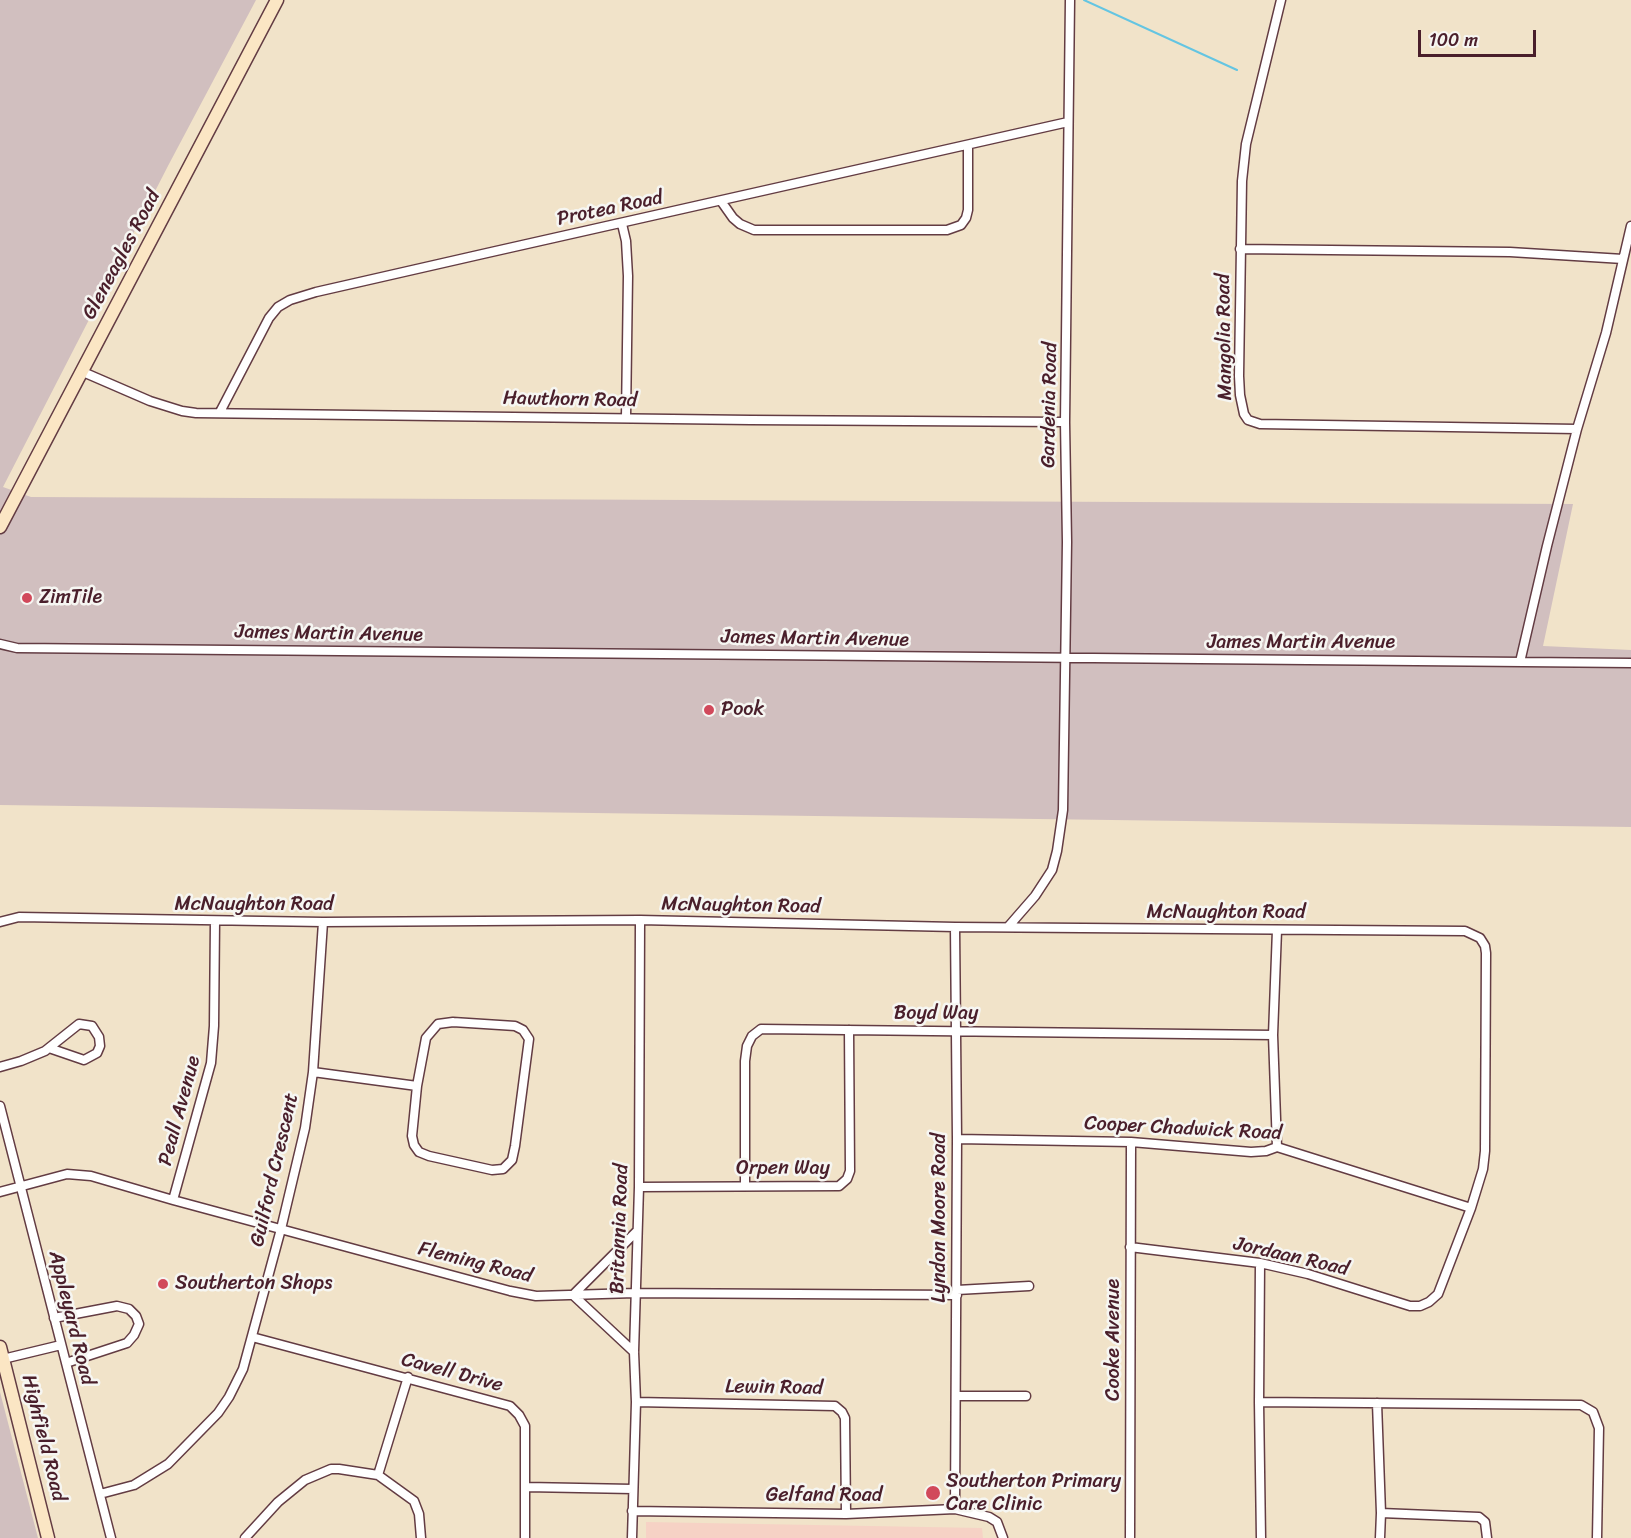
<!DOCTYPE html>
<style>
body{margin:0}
#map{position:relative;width:1631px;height:1538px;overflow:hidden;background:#f1e3c9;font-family:Sriracha,sans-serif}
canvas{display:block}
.scale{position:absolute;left:1418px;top:30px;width:118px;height:27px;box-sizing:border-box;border:3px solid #4a1f2b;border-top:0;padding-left:8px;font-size:18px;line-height:21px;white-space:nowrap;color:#4a1f2b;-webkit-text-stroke:4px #f6f6f2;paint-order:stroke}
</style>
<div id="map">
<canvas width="1631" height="1538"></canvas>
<div class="scale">100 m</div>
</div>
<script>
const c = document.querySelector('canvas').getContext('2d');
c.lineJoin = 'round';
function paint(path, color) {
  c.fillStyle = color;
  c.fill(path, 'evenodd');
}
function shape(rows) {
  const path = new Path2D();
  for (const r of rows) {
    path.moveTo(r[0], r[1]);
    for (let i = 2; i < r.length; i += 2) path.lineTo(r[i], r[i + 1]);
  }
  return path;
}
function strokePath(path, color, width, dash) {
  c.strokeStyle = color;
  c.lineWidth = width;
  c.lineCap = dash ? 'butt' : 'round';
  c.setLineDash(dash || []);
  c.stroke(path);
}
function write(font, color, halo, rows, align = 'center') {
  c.font = font + ' Sriracha,sans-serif';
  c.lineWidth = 5;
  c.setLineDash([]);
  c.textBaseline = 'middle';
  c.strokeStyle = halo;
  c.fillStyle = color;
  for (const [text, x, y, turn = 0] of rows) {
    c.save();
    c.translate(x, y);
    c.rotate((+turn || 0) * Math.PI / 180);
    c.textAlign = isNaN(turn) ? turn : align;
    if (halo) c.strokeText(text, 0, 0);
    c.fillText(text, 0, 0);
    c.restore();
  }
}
const built = shape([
 [646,1522,982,1528,983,1538,646,1538]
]);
const industrial = shape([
 [0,0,256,0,169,164,3,487,31,497,1573,504,1543,646,1631,650,1631,827,0,805],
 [0,1392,38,1538,0,1538]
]);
const stream = shape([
 [1084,0,1237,70]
]);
const street = shape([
 [1281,0,1246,144,1242,181,1239,376,1240,395,1244,414,1248,420,1260,424,1577,429],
 [721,201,733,218,740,224,754,230,947,230,961,225,966,218,968,210,968,145],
 [622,224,626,241,628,276,626,417],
 [1240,249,1510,252,1623,259],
 [83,372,150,401,182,411,196,413,751,420,1065,422],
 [220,412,269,318,278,307,290,300,316,292,487,253,1068,122],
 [0,644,17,648,1631,663],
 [1520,662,1547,546,1577,429,1606,333,1631,226],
 [0,922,19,917,323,922,640,920,955,927,1465,931,1480,938,1485,946,1486,953,1485,1151,1483,1169,1471,1208,1438,1294,1429,1302,1420,1306,1410,1306,1308,1274,1260,1263,1130,1247],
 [955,927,957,1139,955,1509],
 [1008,927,1035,896,1052,870,1057,851,1063,810,1067,542,1065,422,1070,0],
 [453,1022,515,1026,523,1030,529,1039,515,1146,512,1160,503,1169,492,1170,429,1156,419,1152,414,1145,412,1136,417,1086,426,1038,438,1024,453,1022],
 [0,1067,21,1061,45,1051,79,1024,92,1026,99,1037,100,1046,97,1053,84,1060,49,1048],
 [313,1072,417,1086],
 [0,1106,111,1538],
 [957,1139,1131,1142,1251,1152,1266,1151,1277,1147,1471,1208],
 [1277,1147,1273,1035,1277,930],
 [745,1185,745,1061,747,1046,752,1036,761,1029,1273,1035],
 [639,1187,839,1186,847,1179,850,1171,849,1030],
 [0,1192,67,1174,91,1176,173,1200,510,1291,536,1296,635,1293,957,1295],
 [173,1200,211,1063,214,1026,215,921],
 [1260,1263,1259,1402,1261,1538],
 [957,1290,1029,1286],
 [54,1318,117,1306,129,1309,136,1316,139,1324,134,1335,127,1343,66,1363],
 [252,1337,510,1406,519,1415,525,1426,525,1538],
 [634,1352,573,1295,637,1231],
 [3,1359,61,1345],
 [956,1396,1026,1396],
 [636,1402,835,1406,842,1412,845,1418,846,1514],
 [1259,1402,1581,1405,1593,1412,1599,1428,1597,1538],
 [1377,1403,1381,1513],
 [378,1475,408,1377],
 [526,1487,633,1489],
 [100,1494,134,1485,168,1464,218,1413,229,1397,243,1369,281,1229,305,1128,313,1072,323,922],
 [632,1511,846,1514,955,1509,989,1517,997,1522,1003,1538],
 [245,1538,278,1502,305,1480,331,1469,339,1469,378,1475,414,1501,419,1514,421,1538],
 [632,1538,636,1402,634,1352,639,1187,640,920],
 [1130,1538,1131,1142],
 [1380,1538,1381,1513,1479,1517,1485,1522,1487,1538]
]);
const secondary = shape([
 [0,527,277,0],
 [0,1347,48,1538]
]);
const markers = [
 [27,598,6,"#d1495b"],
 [709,710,6,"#d1495b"],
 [163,1284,6,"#d1495b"],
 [933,1493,8,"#d1495b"]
];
const streetNames = [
 ["Protea Road",610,209,-12],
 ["Gleneagles Road",122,255,-62],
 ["Mangolia Road",1225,337,-91],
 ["Hawthorn Road",570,400,1],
 ["Gardenia Road",1050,405,-89],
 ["James Martin Avenue",329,634,1],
 ["James Martin Avenue",815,639,1],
 ["James Martin Avenue",1301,643],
 ["McNaughton Road",254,905],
 ["McNaughton Road",741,906,1],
 ["McNaughton Road",1226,913],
 ["Boyd Way",936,1014],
 ["Peall Avenue",180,1111,-75],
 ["Cooper Chadwick Road",1183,1129,3],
 ["Orpen Way",783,1169],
 ["Guilford Crescent",275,1170,-77],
 ["Lyndon Moore Road",940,1218,-90],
 ["Britannia Road",620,1229,-88],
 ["Jordaan Road",1291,1257,13],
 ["Fleming Road",475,1263,14],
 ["Appleyard Road",71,1318,76],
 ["Cooke Avenue",1114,1340,-90],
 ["Cavell Drive",452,1373,15],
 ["Lewin Road",774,1388,1],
 ["Highfield Road",43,1438,76],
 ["Gelfand Road",824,1496]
];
const poiNames = [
 ["ZimTile",39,598],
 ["Pook",721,710],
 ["Southerton Shops",175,1284],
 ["Southerton Primary",946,1482],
 ["Care Clinic",946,1505]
];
paint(built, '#f6d2c5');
paint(industrial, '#d1bfbf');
strokePath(stream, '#64c5e2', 2);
strokePath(street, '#633c43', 11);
strokePath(secondary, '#633c43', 15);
strokePath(street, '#fff', 8);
strokePath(secondary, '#fbe6c4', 12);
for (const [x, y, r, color] of markers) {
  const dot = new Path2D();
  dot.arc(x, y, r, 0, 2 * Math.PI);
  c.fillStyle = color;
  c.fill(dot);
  strokePath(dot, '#f6f6f2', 2);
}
write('20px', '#4a1f2b', '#f6f6f2', streetNames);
write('20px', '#4a1f2b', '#f6f6f2', poiNames, 'left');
</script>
